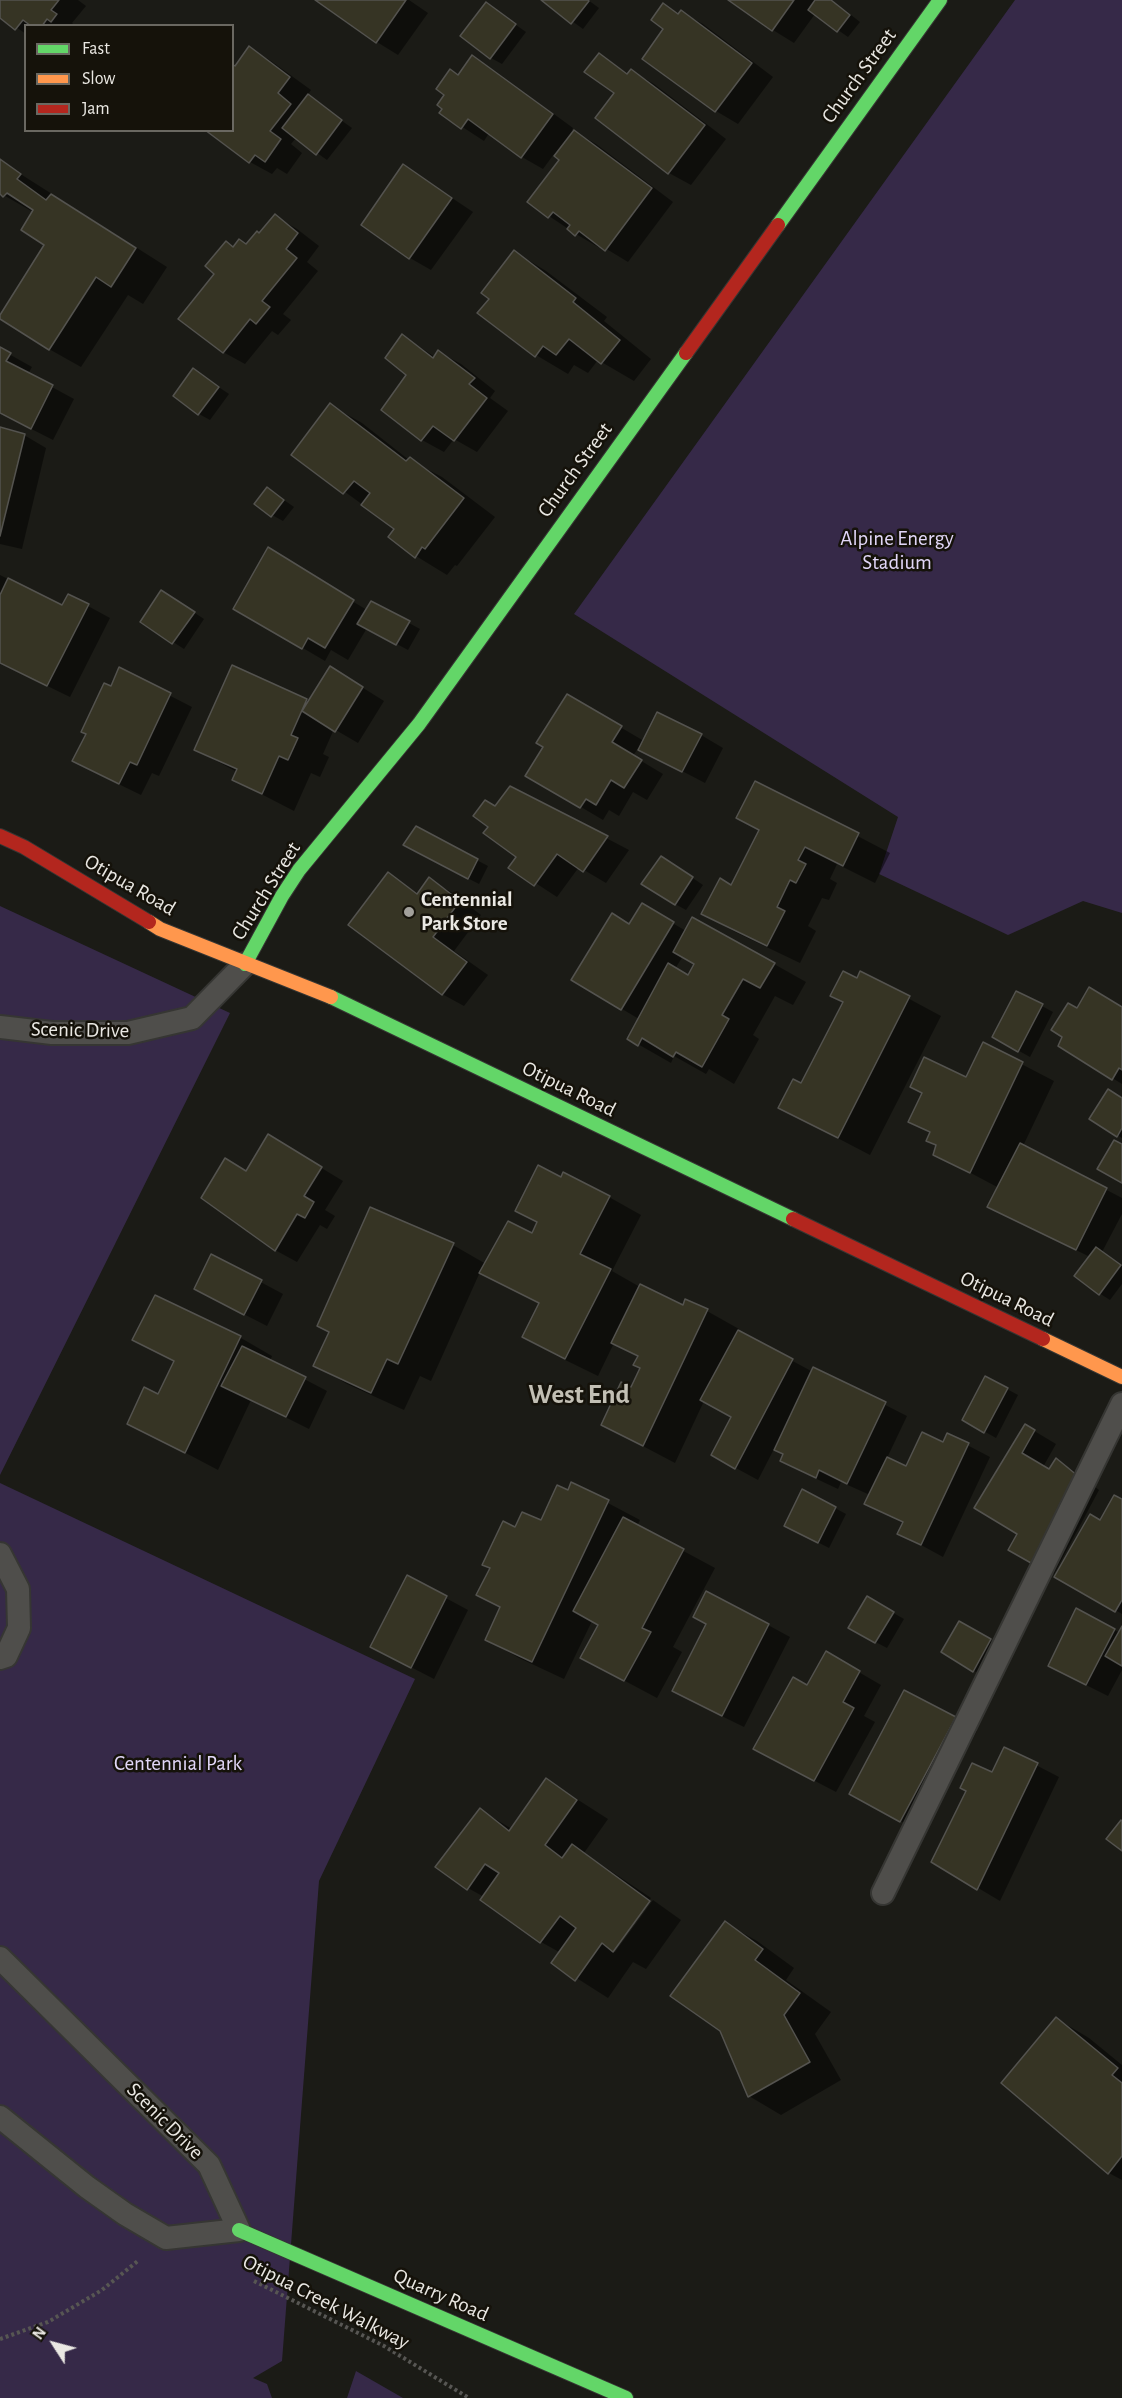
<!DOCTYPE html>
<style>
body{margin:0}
#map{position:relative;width:1122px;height:2398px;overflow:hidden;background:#1b1b16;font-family:"Alegreya Sans",sans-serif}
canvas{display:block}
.legend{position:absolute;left:24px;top:24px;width:210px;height:108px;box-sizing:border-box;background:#15120a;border:2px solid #6a6861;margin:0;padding:8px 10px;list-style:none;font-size:18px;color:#eae8e3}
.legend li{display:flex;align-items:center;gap:12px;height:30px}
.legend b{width:30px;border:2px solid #6a6861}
.north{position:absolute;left:24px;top:2314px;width:60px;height:60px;-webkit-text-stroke:4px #15120a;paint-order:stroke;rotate:306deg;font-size:16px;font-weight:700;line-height:24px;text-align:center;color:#eae8e3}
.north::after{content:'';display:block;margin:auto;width:21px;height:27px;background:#eae8e3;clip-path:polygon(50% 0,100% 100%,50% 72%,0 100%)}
</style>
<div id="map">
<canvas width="1122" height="2398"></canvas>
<ul class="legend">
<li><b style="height:8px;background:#63d668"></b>Fast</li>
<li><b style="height:8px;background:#ff974d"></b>Slow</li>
<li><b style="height:8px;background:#b3261e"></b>Jam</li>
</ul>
<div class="north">N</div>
</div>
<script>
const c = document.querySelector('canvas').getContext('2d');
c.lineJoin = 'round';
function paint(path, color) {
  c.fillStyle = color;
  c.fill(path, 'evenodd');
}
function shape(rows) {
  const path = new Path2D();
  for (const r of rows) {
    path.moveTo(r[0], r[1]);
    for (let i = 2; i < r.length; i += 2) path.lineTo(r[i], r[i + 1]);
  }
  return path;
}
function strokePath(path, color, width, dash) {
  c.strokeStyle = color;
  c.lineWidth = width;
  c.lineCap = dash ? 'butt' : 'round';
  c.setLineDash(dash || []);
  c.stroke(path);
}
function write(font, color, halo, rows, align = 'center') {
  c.font = font + ' "Alegreya Sans",sans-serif';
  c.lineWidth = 5;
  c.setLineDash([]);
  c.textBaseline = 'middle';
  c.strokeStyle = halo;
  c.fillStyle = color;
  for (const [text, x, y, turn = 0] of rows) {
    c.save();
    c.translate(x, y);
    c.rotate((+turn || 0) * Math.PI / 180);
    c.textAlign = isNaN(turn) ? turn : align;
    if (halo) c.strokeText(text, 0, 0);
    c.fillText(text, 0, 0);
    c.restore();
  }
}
const green = shape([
 [1015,0,1122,0,1122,913,1083,901,1008,935,879,874,898,817,574,614],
 [0,906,230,1013,0,1475],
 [0,1483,415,1679,319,1881,282,2361,253,2378,267,2384,272,2398,0,2398],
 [356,2371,403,2398,347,2398]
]);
const shadow = shape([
 [0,0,78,0,86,6,72,23,75,26,26,26,26,34,0,16],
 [318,0,409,0,428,13,398,55,377,42],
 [543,0,588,0,599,8,583,29],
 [731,0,832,0,860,22,848,37,815,14,794,43,773,30],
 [486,4,526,32,502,64,491,58],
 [663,5,679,14,681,12,703,24,773,77,738,124,716,111,644,58,665,29],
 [249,48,271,61,311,90,307,96,352,128,327,160,296,138,291,144,302,153,287,174,277,168,272,174,250,162,208,130,232,130],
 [599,55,629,74,632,71,654,84,726,139,691,185,669,173,616,93],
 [473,57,494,70,573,128,572,130,596,144,673,202,628,262,600,245,598,247,576,234,549,216,561,159,554,154,543,169,522,157,489,133,484,141,441,113,459,76],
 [0,161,167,267,143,304,128,295,81,367,49,349,46,245,33,212,0,193],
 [404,166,473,212,431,270,410,258],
 [275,216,297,229,319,246,307,262,318,271,283,314,291,320,278,335,272,331,245,364,223,352,217,273,226,243,234,247,247,245,260,234],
 [515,252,546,271,607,317,604,321,651,359,634,381,598,360,588,373,574,365,568,374,536,355],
 [403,336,435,357,439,352,461,364,495,391,490,398,508,411,477,452,454,439,444,452,422,440,408,375],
 [0,349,32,367,28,374,74,399,53,440,0,413],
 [193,370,229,394,210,420,199,414],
 [330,405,362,423,409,460,442,477,495,517,457,566,455,565,447,575,416,556,396,529,293,454],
 [0,429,24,435,46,448,22,549,0,544],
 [268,489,294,507,283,521,272,515],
 [268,549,353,599,352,601,367,610,409,623,420,629,408,650,367,628,348,660,331,650,325,661,235,608],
 [0,575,63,607,88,606,110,618,70,697,0,663],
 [172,598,204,619,184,649,142,622],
 [233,667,310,701,352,681,384,701,358,743,334,729,323,754,329,757,320,777,311,773,294,811,234,780,237,772,196,750],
 [120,670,192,707,159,776,152,773,141,795,96,773],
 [567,696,644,741,701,735,723,748,705,783,638,748,633,756,663,774,647,800,633,792,619,816,609,810,603,820,527,775,545,746],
 [756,783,890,853,875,883,837,864,830,879,837,883,829,900,822,898,808,926,816,931,800,963,735,932,703,914,732,887,760,831,738,818],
 [511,788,629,850,606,883,579,867,557,897,511,867,518,857,490,826,496,807],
 [416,828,488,866,479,884,415,851],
 [672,864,703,885,686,910,675,904],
 [388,874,419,894,429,879,451,892,481,915,454,951,488,975,464,1006,442,994],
 [664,918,686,931,774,964,806,982,793,1005,775,996,753,1035,759,1039,734,1084,709,1069,706,1074,674,1056,671,1063,629,1039,639,1019,573,980,630,925],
 [683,956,696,964,689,977,675,969],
 [861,973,941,1016,870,1155,780,1108,802,1085],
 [1042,1006,1053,1012,1030,1057,994,1037],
 [1122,1008,1122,1084,1060,1046,1077,1010],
 [983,1044,1054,1081,1023,1146,1122,1198,1122,1214,1102,1252,1122,1266,1122,1284,1110,1300,1099,1293,1090,1257,989,1207,999,1188,935,1154,937,1146,928,1140,931,1134,910,1121,967,1079],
 [1122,1099,1122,1138,1091,1119],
 [290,1149,343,1181,325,1210,335,1216,327,1229,320,1225,297,1262,275,1250,246,1172],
 [562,1179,609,1197,641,1215,612,1271,640,1287,683,1307,707,1311,739,1329,737,1331,813,1372,814,1369,907,1416,887,1458,907,1468,943,1444,948,1435,990,1457,943,1557,899,1533,904,1524,866,1503,870,1495,841,1482,838,1489,804,1473,782,1461,785,1455,774,1449,758,1480,734,1467,733,1417,704,1401,675,1463,603,1425,632,1389,642,1368,639,1357,614,1343,598,1376,555,1355,523,1336,540,1304,480,1272,431,1381,420,1376,404,1410,347,1384,315,1365,453,1245,486,1264,533,1235],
 [212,1256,283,1294,267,1326,218,1301],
 [156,1297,241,1338,272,1356,270,1361,327,1391,309,1429,251,1400,218,1470,129,1423,159,1396,175,1362,134,1340],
 [1007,1389,1018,1395,996,1438,964,1420],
 [1026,1426,1056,1444,1043,1467,1050,1471,1056,1461,1078,1473,1099,1490,1054,1574,1010,1549,1019,1533,976,1507],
 [572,1484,640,1520,637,1526,715,1568,673,1647,682,1652,657,1698,582,1658,599,1625,592,1621,564,1679,519,1658,487,1640,501,1608,478,1595,516,1529,541,1522,569,1492],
 [1122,1501,1122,1614,1056,1576],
 [835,1508,846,1514,829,1548,796,1531],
 [407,1577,468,1610,434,1679,372,1647],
 [867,1598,904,1619,887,1648,860,1634],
 [1077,1610,1120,1633,1122,1629,1122,1670,1108,1696,1072,1678],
 [959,1623,1001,1646,984,1677,943,1652],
 [768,1625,790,1637,744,1727,695,1703],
 [826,1653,881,1685,864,1716,875,1722,836,1792,777,1761,807,1687],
 [955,1719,977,1731,923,1833,872,1806],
 [1005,1749,1059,1777,1000,1901,933,1861,993,1774],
 [547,1780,608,1819,584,1853,651,1898,611,1952,615,1952,653,1900,681,1920,646,1969,633,1962,608,1998,553,1963,561,1953,541,1942,482,1899,484,1897,468,1888,480,1810,512,1829],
 [725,1923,757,1941,794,1968,786,1980,831,2012,815,2034,841,2080,781,2115,749,2096],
 [1057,2019,1089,2038,1122,2065,1122,2180,1109,2173]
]);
const building = shape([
 [0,0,59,0,51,10,57,14,51,22,47,19,42,26,31,26,23,20,15,30,0,18,0,0],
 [315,0,406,0,376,43,315,0],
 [541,0,588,0,589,1,571,24,541,0],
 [728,0,794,0,772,31,728,0],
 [815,0,831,0,850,15,837,32,808,10,815,0],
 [486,2,516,24,490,59,460,36,486,2],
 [663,3,678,14,681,10,752,63,715,112,642,59,663,29,651,20,663,3],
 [249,46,290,77,278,93,291,104,270,131,281,139,265,162,255,155,249,163,205,130,232,130,232,64,235,66,249,46],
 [599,53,627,74,631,69,705,125,668,174,595,118,614,93,584,72,599,53],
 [472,55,553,114,521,158,468,119,461,129,439,113,442,109,437,105,444,95,436,89,450,69,458,75,472,55],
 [308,94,342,120,316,155,282,128,308,94],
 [574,130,652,188,605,251,579,231,575,236,567,229,570,225,553,212,548,218,527,202,559,160,554,156,574,130],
 [0,159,21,174,17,179,46,200,51,194,136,248,111,287,96,277,49,350,0,319,0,315,44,245,21,230,33,210,7,193,3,197,0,194,0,159],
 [403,164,452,198,409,259,361,225,403,164],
 [275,214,298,233,286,249,297,258,262,301,270,307,256,324,250,319,223,353,178,319,214,274,205,266,226,241,233,247,239,239,246,244,257,231,259,233,275,214],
 [514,250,576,298,573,302,620,340,601,364,569,339,556,355,543,346,535,357,477,313,489,299,481,293,514,250],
 [402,334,433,358,438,350,475,378,469,384,487,398,454,441,433,426,421,441,381,410,406,375,385,358,402,334],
 [0,347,11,353,6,361,53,385,31,429,0,413,0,347],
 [193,368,219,387,198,415,173,396,193,368],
 [330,403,406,461,410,457,464,498,425,549,422,547,415,558,388,537,394,529,361,505,370,493,354,481,343,494,291,455,330,403],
 [0,427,25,434,0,536,0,427],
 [267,487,284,500,271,517,254,504,267,487],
 [268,547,354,600,325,648,308,638,302,649,233,609,268,547],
 [8,578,62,605,68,594,89,604,47,686,0,663,0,595,8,578],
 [161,590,195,612,172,644,140,622,161,590],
 [371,601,410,621,396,645,357,624,371,601],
 [232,665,307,699,291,735,298,738,288,760,279,756,262,794,232,780,237,769,194,750,232,665],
 [330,666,363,687,335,732,302,711,330,666],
 [119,667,171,693,137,765,130,762,119,784,72,761,86,734,81,732,104,683,111,686,119,667],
 [567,694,622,726,612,742,642,760,624,788,611,780,596,805,586,799,580,808,525,776,543,747,536,743,567,694],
 [657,712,702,734,682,772,638,750,657,712],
 [755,781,859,833,843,866,805,847,798,860,806,864,796,883,790,880,777,907,785,911,767,946,701,914,720,878,731,885,759,830,736,818,755,781],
 [510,786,608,836,583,872,557,854,534,886,508,868,516,857,483,833,488,827,473,816,485,800,495,806,510,786],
 [416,826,478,859,468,879,403,845,416,826],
 [661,856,693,877,675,905,641,884,661,856],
 [388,872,417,894,429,877,460,901,433,937,467,962,442,995,348,925,388,872],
 [642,903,674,922,621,1010,571,980,612,913,629,924,642,903],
 [692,917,775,963,760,988,743,979,722,1015,729,1019,702,1067,676,1052,673,1057,642,1038,638,1046,627,1039,668,963,688,975,694,964,673,952,692,917],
 [843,971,857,978,860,971,910,996,838,1138,778,1108,793,1079,801,1083,843,1002,830,996,843,971],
 [1089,987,1122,1007,1122,1070,1119,1068,1112,1080,1058,1046,1062,1037,1051,1030,1068,1003,1077,1008,1089,987],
 [1016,991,1043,1004,1018,1052,992,1037,1016,991],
 [983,1042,1023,1062,970,1173,933,1155,936,1145,926,1141,930,1132,908,1122,922,1093,910,1087,924,1057,966,1077,983,1042],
 [1108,1089,1122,1098,1122,1128,1117,1137,1089,1119,1108,1089],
 [268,1134,322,1167,304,1196,314,1202,305,1218,297,1214,275,1251,201,1198,225,1158,246,1171,268,1134],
 [1114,1140,1122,1144,1122,1183,1097,1169,1114,1140],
 [1020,1143,1107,1188,1076,1250,987,1207,1020,1143],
 [538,1165,561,1177,563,1172,610,1196,580,1254,611,1269,565,1359,522,1337,539,1303,479,1273,508,1221,532,1233,537,1222,515,1211,538,1165],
 [370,1207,454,1243,398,1364,387,1359,371,1393,313,1366,329,1332,317,1326,370,1207],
 [1096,1247,1121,1265,1099,1295,1074,1276,1096,1247],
 [211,1254,262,1280,244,1315,194,1289,211,1254],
 [640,1284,683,1305,685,1299,708,1309,643,1446,601,1425,621,1382,631,1387,640,1368,633,1365,638,1356,611,1343,640,1284],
 [155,1295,241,1336,185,1453,127,1424,144,1387,158,1394,174,1361,132,1340,155,1295],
 [738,1330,793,1359,735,1469,711,1455,731,1417,700,1400,738,1330],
 [242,1346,306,1377,286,1417,221,1386,242,1346],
 [813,1367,886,1402,847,1484,819,1470,816,1478,780,1461,783,1454,774,1450,813,1367],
 [985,1376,1008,1388,984,1433,962,1420,985,1376],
 [1025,1424,1035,1430,1022,1453,1049,1469,1056,1458,1078,1476,1031,1563,1008,1550,1017,1534,974,1508,1025,1424],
 [922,1432,943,1442,947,1433,969,1443,921,1545,897,1534,903,1522,864,1504,887,1457,906,1466,922,1432],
 [571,1482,609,1500,532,1662,485,1640,500,1607,476,1595,490,1568,482,1565,503,1521,515,1527,522,1512,541,1520,557,1485,568,1490,571,1482],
 [802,1489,836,1507,818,1543,784,1526,802,1489],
 [1114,1495,1122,1499,1122,1600,1115,1612,1054,1577,1090,1514,1100,1520,1114,1495],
 [623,1517,684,1549,642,1628,651,1632,624,1681,580,1658,598,1625,573,1611,623,1517],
 [407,1575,447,1596,411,1668,370,1647,407,1575],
 [706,1591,769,1624,722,1716,672,1691,706,1624,693,1617,706,1591],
 [867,1596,894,1612,875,1643,848,1628,867,1596],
 [1076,1608,1115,1629,1086,1685,1048,1666,1076,1608],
 [959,1621,991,1639,973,1672,941,1652,959,1621],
 [1122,1626,1122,1666,1105,1656,1122,1626],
 [826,1651,860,1671,843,1702,854,1708,814,1781,753,1749,793,1677,807,1685,826,1651],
 [904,1690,956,1717,900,1822,849,1794,904,1690],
 [1004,1747,1038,1763,977,1890,931,1862,966,1791,960,1788,972,1763,992,1772,1004,1747],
 [546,1778,577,1800,545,1845,562,1858,572,1844,650,1901,613,1952,602,1943,575,1981,551,1963,576,1928,560,1916,540,1943,480,1900,499,1873,485,1864,467,1890,435,1867,480,1808,509,1831,546,1778],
 [1121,1820,1122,1821,1122,1851,1106,1839,1121,1820],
 [725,1921,763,1949,755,1960,800,1993,784,2015,810,2062,748,2097,720,2031,670,1996,725,1921],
 [1056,2017,1118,2068,1112,2075,1122,2083,1122,2156,1108,2174,1001,2083,1056,2017]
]);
const path = shape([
 [254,2281,384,2346,469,2398],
 [0,2339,48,2322,102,2290,139,2260]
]);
const lane = shape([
 [0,1027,52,1033,128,1033,192,1018,245,964],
 [0,1554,18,1589,19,1628,6,1656,0,1658],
 [883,1893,1122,1404],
 [0,1958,209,2165,239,2230,166,2238,125,2214,87,2187,0,2117]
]);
const fast = shape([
 [778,225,940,0],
 [245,964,282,896,299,870,419,724,686,353],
 [331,997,793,1219],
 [239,2230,626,2398]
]);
const slow = shape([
 [149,922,160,929,331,997],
 [1043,1339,1122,1377]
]);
const jam = shape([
 [686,353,778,225],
 [0,836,24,847,149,922],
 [793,1219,1043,1339]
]);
const markers = [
 [409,912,6,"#a2a09b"]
];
const streetNames = [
 ["Church Street",859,76,-54],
 ["Church Street",575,470,-54],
 ["Otipua Road",130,885,30],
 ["Church Street",266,891,-58],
 ["Scenic Drive",80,1030,1],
 ["Otipua Road",569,1089,26],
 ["Otipua Road",1007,1299,26],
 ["Scenic Drive",165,2121,45],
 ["Quarry Road",441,2295,24],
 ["Otipua Creek Walkway",326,2302,27]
];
const parkNames = [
 ["Alpine Energy",897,539],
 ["Stadium",897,563],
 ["Centennial Park",178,1764]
];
const poiNames = [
 ["Centennial",421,900],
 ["Park Store",421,924]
];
const districtNames = [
 ["West End",579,1395]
];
paint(green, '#362948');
paint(shadow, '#0007');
paint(building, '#363424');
strokePath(building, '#54534f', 1.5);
strokePath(lane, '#363633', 26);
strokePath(fast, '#363633', 16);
strokePath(slow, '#363633', 16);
strokePath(jam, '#363633', 16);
strokePath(path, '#575653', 4, [3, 3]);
strokePath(lane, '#4f4e4b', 22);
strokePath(fast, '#63d668', 14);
strokePath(slow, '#ff974d', 14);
strokePath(jam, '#b3261e', 14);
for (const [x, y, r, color] of markers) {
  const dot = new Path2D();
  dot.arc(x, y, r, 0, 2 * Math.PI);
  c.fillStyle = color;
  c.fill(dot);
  strokePath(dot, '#15120a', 2);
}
write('21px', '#eae8e3', '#15120a', streetNames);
write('21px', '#e2d7f8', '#15120a', parkNames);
write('bold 21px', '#eae8e3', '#15120a', poiNames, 'left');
write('bold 27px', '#c2bfb4', '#15120a', districtNames);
</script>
